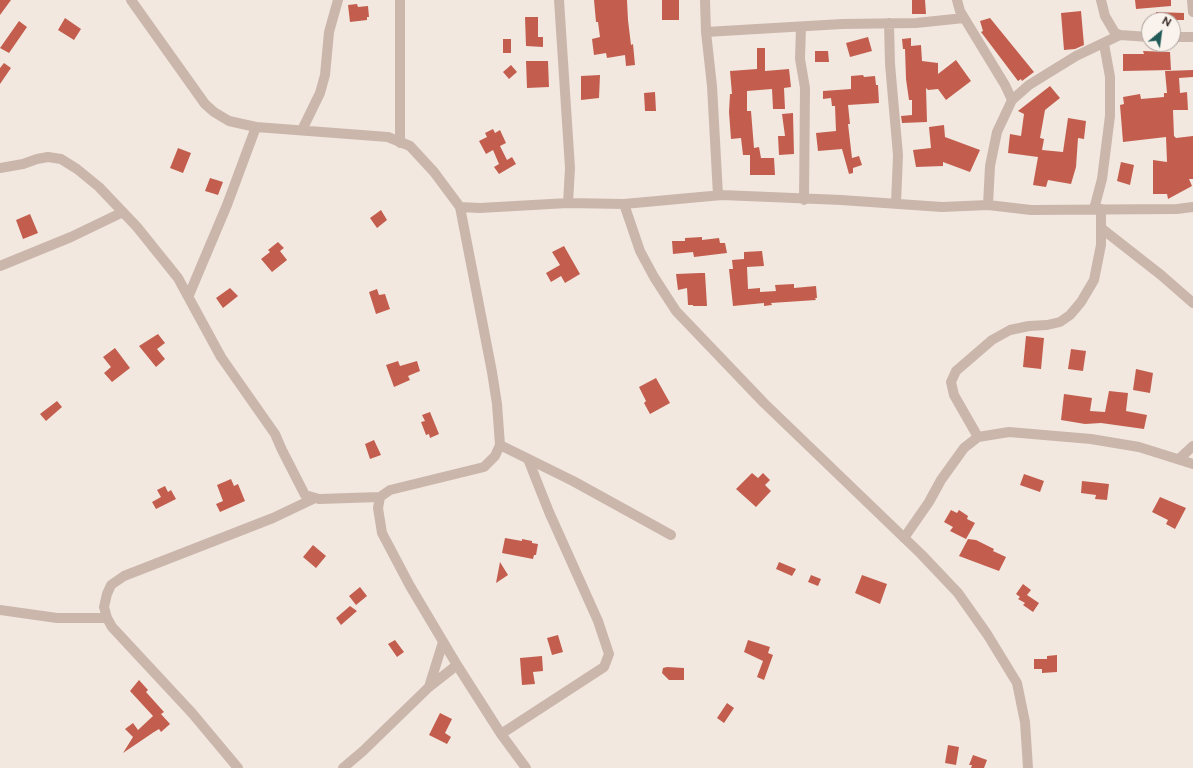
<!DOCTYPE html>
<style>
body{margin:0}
#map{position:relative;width:1193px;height:768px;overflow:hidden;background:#f2e8e0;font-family:Raleway,sans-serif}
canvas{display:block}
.north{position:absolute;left:1141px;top:12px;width:40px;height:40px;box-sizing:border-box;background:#faf2ec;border:1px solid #ada39e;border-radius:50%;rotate:29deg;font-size:11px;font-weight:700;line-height:16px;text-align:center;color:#392d2a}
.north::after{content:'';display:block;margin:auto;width:14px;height:18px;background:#215a57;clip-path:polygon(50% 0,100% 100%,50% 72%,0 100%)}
</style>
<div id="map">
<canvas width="1193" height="768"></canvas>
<div class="north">N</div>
</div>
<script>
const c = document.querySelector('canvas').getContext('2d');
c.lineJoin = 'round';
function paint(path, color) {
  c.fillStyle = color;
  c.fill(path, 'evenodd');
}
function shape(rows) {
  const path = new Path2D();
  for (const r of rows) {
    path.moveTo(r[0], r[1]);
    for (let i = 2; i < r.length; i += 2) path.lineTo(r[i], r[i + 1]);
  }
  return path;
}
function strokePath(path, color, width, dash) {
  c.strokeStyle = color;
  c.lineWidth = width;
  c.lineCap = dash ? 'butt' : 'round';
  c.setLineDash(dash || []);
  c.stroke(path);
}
const building = shape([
 [0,0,11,0,0,15],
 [594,0,627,0,628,20,631,45,633,44,635,65,626,66,625,55,607,58,606,53,594,55,592,39,600,37,598,22,596,22],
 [662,0,679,0,679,20,662,20],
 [912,0,925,0,926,14,912,14],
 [1135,0,1171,0,1171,6,1136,9],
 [357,4,358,7,368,6,369,17,367,17,367,20,350,22,348,5],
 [1081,11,1084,45,1075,49,1064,50,1061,13],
 [1156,12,1184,13,1184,20,1156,20],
 [525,17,538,17,538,37,543,37,543,47,526,46],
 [65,18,81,29,74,40,58,30],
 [990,18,1034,72,1022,81,1021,79,1018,81,981,32,983,31,980,21],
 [19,21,27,27,9,53,0,48],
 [868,37,872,51,850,57,846,43],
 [911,38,911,46,921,45,922,61,938,63,938,74,956,60,971,81,946,100,938,89,928,90,926,88,927,122,902,123,901,116,912,115,912,100,909,100,906,79,905,49,903,49,902,39],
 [503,39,511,39,511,53,503,53],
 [757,48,765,48,765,71,789,69,791,87,784,88,785,109,773,109,772,89,747,91,747,111,751,111,754,148,759,147,761,158,774,158,775,175,750,175,750,155,743,155,741,138,731,139,729,112,730,94,732,94,730,71,757,69],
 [815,51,828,51,829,62,815,62],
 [1143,51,1170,52,1171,70,1123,71,1123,54,1144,54],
 [526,61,548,61,549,87,527,88],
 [4,63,11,68,0,84,0,68],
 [511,65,517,72,509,79,503,72],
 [1193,70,1193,77,1179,78,1180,93,1187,92,1188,110,1173,110,1174,136,1176,138,1193,136,1193,179,1189,179,1192,186,1168,199,1167,194,1153,194,1153,160,1167,162,1166,137,1123,142,1120,105,1124,104,1123,97,1140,94,1141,99,1164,97,1164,93,1167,93,1165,71],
 [600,75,599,98,581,100,581,76],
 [863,75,864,77,875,76,876,85,878,85,879,103,848,105,850,124,848,124,852,158,859,156,862,165,853,168,853,173,849,174,842,149,818,151,816,133,836,131,835,106,832,106,831,98,823,99,823,91,851,89,851,76],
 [1050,86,1060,98,1045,110,1040,138,1044,139,1042,150,1063,152,1068,118,1086,121,1084,139,1078,138,1076,167,1071,184,1048,180,1046,187,1033,185,1038,157,1008,153,1010,134,1021,136,1024,114,1018,111],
 [655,92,656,111,645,111,644,93],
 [793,113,794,154,779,155,778,136,785,136,782,114],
 [944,125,945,137,980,150,970,172,943,162,943,166,916,167,913,150,931,148,929,127],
 [493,129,495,133,500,130,506,143,500,146,507,160,512,157,516,164,499,174,494,167,499,164,493,150,486,154,479,141,487,137,485,133],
 [178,148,191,153,183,173,170,168],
 [1121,162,1134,165,1130,185,1117,181],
 [210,178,223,182,218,195,205,191],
 [381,210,387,220,377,228,370,218],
 [30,214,38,233,23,239,16,220],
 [702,237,702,240,719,238,720,243,725,243,727,253,694,257,693,252,673,254,672,241,685,241,685,238],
 [278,242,284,248,280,251,287,260,272,272,261,259,270,252,268,250],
 [564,246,580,274,565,283,561,276,551,282,546,273,560,265,552,252],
 [762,251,764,266,747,267,748,289,760,288,760,292,776,291,775,285,794,284,794,288,816,286,817,298,815,298,816,300,771,303,772,305,764,306,764,303,733,306,729,269,733,269,732,260,744,259,744,252],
 [700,273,705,273,707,306,693,306,693,305,688,305,687,288,678,290,676,274],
 [230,288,238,296,223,308,216,298],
 [377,289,379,295,385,294,390,309,376,314,369,292],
 [158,334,165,343,157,349,165,359,156,367,139,346],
 [1026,336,1044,338,1041,369,1023,367],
 [115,348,130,368,112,382,104,373,111,367,103,357],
 [1071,349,1086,351,1083,371,1068,369],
 [398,361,400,366,417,361,420,371,408,376,410,380,394,387,386,365],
 [1136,369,1153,373,1150,393,1133,390],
 [656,378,670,403,650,414,644,403,646,401,639,387],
 [1109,391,1128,393,1126,411,1147,415,1144,429,1101,423,1085,424,1061,420,1064,394,1092,398,1090,411,1105,412],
 [57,401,62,407,46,421,40,414],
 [430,412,439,434,430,438,429,434,426,435,421,422,425,421,422,415],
 [374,440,381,455,370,459,365,444],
 [752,473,758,478,763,473,770,480,765,485,771,491,756,507,736,489],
 [1024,474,1044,481,1040,492,1020,485],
 [231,479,234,486,238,484,245,501,220,512,216,504,223,501,217,485],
 [1082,481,1109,484,1107,500,1095,499,1096,495,1081,493],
 [165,486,168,492,171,490,176,499,156,509,152,502,161,497,157,490],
 [1160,497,1186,508,1175,529,1166,524,1168,520,1152,512],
 [951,510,957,513,959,510,968,516,967,519,975,523,966,539,950,531,953,527,944,522],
 [505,538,522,541,522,539,532,541,532,543,538,544,536,555,534,555,533,559,502,553],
 [968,539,976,540,994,549,993,551,1006,557,999,571,959,556],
 [313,545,326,556,316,568,303,557],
 [500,562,508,575,496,583],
 [779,562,796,569,792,576,776,569],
 [811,575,821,579,818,586,808,582],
 [862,575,887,584,880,604,855,593],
 [1023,584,1031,590,1027,595,1039,603,1033,612,1023,605,1025,603,1018,599,1020,597,1016,594],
 [360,587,367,596,356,605,349,596],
 [350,606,357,611,341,625,336,618],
 [558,635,563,652,552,655,547,638],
 [395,640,404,652,397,657,388,644],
 [748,640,770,647,768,653,773,655,764,680,757,677,763,661,744,652],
 [1057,655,1057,672,1042,673,1042,669,1034,669,1034,659,1047,659,1047,656],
 [542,656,543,671,533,672,535,684,522,685,520,658],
 [667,667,684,668,684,680,669,680,662,673,663,668],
 [139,680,148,690,146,692,164,712,161,714,170,724,161,732,159,729,154,732,123,753,133,737,125,729,133,723,138,730,153,716,130,691],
 [727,703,734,708,724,723,717,718],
 [440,713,452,719,445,733,451,737,447,744,429,735],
 [948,745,959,747,956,765,945,763],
 [973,755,987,760,984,768,971,768,972,765,969,765]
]);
const minor = shape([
 [131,0,205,104,214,112,229,121,256,127,388,137,410,146,434,172,460,207,492,372,497,404,500,445,495,456,484,467,390,490,380,497,378,508,382,533,410,586,457,665,501,734,526,768],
 [400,0,400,143],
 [559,0,570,168,568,203],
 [705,0,706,32,712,86,718,195],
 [957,0,960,11,1005,85,1012,100],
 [1101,0,1105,16,1115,33,1120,35,1149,37],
 [1192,0,1193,12],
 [889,23,890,64,898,155,896,203],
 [801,27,800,59,805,88,804,200],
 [706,32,842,24,916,23,964,18],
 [1173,37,1193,37],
 [302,130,320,93,325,75,329,32,338,0],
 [0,168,23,164,37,159,48,157,61,159,77,169,99,187,137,227,178,278,221,357,275,434,282,450,305,495,319,499,380,497],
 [624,204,640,251,654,277,676,311,764,403,921,554,958,593,987,634,1017,683,1025,722,1028,768],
 [988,205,990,166,997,132,1012,100,1029,85,1050,72,1076,56,1120,35],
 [460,207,480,208,568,203,624,204,722,195,841,200,942,207,988,205,1031,210,1177,209,1193,207],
 [1094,209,1102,179,1110,116,1110,77,1104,44],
 [1101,228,1161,275,1193,303],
 [0,266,71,237,123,212],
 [189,295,227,205,256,127],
 [978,437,954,395,951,382,956,371,992,340,1010,330,1029,326,1047,325,1060,322,1070,315,1081,302,1094,280,1101,245,1101,209],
 [500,445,573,481,671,535],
 [1179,459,1193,446],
 [904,538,929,502,941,480,964,448,978,437,1009,432,1091,439,1139,447,1193,464],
 [0,610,57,618,107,618],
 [429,687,443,642],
 [501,734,604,667,609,654,598,621,549,512,528,459],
 [238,768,192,713,112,627,107,618,104,607,107,594,111,585,124,576,273,518,315,498],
 [343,768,363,751,429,687,457,665]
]);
paint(building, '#c35e4e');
strokePath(minor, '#cbb6ac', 10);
</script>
